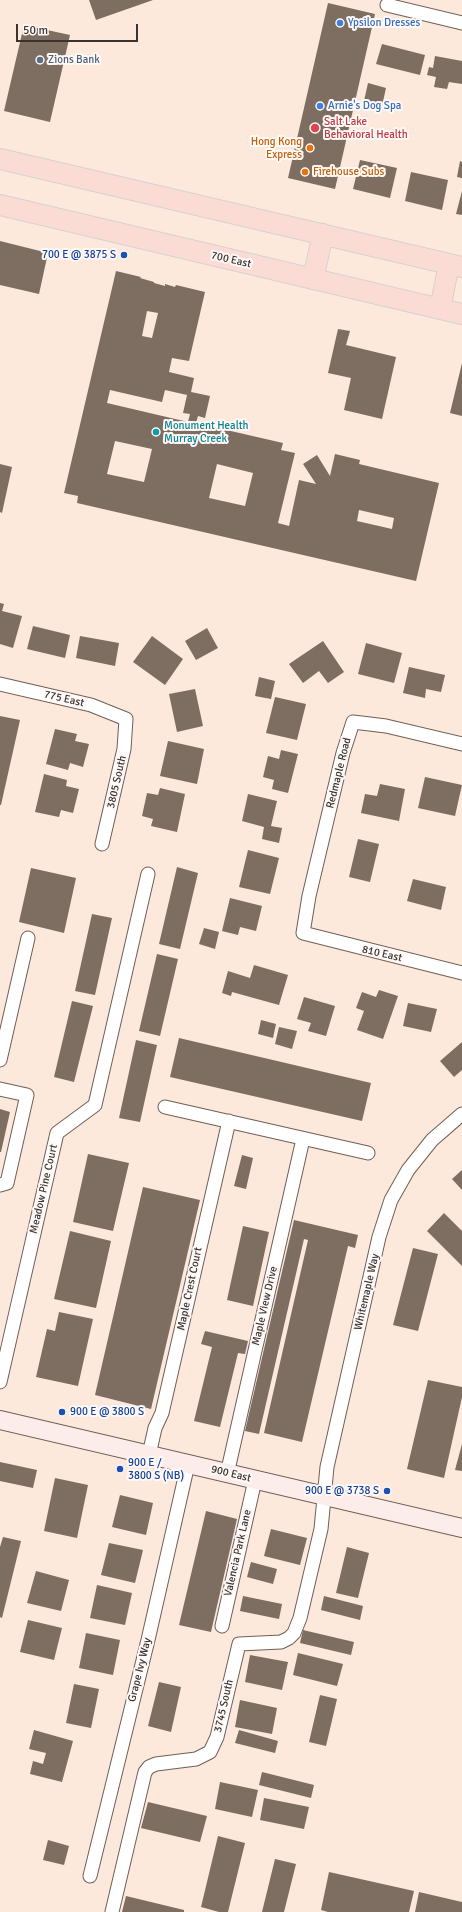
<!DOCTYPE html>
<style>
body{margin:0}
#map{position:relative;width:462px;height:1912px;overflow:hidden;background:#fde8dc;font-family:Signika,sans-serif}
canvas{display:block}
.scale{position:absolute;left:16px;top:24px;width:122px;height:18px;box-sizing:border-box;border:2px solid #3b332f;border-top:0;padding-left:5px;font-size:12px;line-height:14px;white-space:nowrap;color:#3b332f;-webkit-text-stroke:3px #fef9f7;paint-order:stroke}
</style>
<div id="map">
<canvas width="462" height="1912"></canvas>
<div class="scale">50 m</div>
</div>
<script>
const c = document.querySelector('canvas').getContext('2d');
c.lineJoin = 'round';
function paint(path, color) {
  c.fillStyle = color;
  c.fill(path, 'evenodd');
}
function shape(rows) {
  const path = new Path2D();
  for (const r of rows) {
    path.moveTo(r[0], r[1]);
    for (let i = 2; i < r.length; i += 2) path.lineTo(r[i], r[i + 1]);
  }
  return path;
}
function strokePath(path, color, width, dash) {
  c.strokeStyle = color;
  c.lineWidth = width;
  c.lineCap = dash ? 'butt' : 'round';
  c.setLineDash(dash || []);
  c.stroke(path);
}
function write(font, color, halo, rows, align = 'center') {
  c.font = font + ' Signika,sans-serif';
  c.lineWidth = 4;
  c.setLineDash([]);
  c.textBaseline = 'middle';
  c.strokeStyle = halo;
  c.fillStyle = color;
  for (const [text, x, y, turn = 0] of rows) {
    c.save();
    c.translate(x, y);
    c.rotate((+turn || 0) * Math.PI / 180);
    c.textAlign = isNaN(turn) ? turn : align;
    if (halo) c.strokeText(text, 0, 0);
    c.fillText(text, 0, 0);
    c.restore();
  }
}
const building = shape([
 [89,0,153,0,96,20],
 [328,3,375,14,335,189,288,178],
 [24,25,70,35,50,122,4,111],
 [382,44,425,55,420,75,376,64],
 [435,56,462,61,462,84,449,82,447,89,434,87,436,77,427,75,429,67,433,68],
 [368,83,386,88,382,106,364,101],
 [360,160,397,168,390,198,353,189],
 [460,161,462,162,462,178,457,177],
 [411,172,448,180,442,210,405,201],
 [462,191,462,215,456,214],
 [0,241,48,253,39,294,0,285],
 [116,271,141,277,140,278,154,282,154,283,165,286,165,284,175,287,176,285,205,292,189,361,172,358,169,372,194,378,191,392,210,396,205,418,198,416,196,423,283,443,281,450,295,453,278,523,289,526,299,480,316,484,303,464,317,455,330,476,335,454,360,460,359,464,439,483,416,581,77,503,78,496,64,493],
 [147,311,158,313,152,338,142,336],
 [110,390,162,402,165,390,187,395,183,413,190,414,188,422,107,403],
 [115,441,152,449,144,482,107,474],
 [217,464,253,473,245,506,209,498],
 [359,510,394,518,392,529,357,521],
 [338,329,350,331,346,345,396,357,382,419,344,410,351,378,328,373],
 [462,363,462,416,450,413],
 [0,464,12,467,2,513,0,512],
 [0,603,4,604,2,611,22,616,13,648,0,644],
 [33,626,70,635,65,658,27,649],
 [207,628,218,648,196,660,185,641],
 [80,636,119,643,115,666,76,658],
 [152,636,183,659,165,685,133,662],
 [323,641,344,672,328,683,319,671,303,683,289,664],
 [366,643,402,653,394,683,358,674],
 [409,667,445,675,441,692,426,689,425,698,403,693],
 [259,677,275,681,271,699,255,696],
 [195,689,203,726,177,732,169,694],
 [275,697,306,704,297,740,266,733],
 [0,716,20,720,1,805,0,805],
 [55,729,77,734,75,741,89,744,83,767,70,763,68,770,46,764],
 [168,741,204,749,197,784,160,776],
 [281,750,298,754,288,793,272,789,274,780,263,777,268,756,279,759],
 [44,774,67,780,66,786,79,789,73,813,61,810,59,817,35,812],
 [425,777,462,785,455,816,418,808],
 [380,784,405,789,399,821,361,813,365,794,377,796],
 [160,788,185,794,177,832,151,826,153,819,142,816,147,793,158,795],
 [248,794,277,801,271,826,282,828,279,843,262,839,264,827,242,821],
 [358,839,379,844,370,882,349,877],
 [248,850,279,858,270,894,239,887],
 [177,867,198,873,180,949,159,944],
 [31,868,76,878,64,933,19,922],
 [413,879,446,887,441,910,407,901],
 [230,898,262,906,256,931,240,927,238,935,222,931],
 [92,914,112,918,95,995,75,991],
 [204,928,219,932,215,949,199,944],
 [157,954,178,959,160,1036,139,1031],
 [254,965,288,975,279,1005,232,992,231,996,222,993,228,971,250,978],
 [379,990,398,996,383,1039,357,1030,364,1011,356,1008,362,992,376,997],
 [304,997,335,1006,326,1036,308,1031,311,1023,297,1019],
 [72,1001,93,1006,74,1082,54,1077],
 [408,1003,437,1009,431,1032,403,1026],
 [261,1020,276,1024,273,1038,258,1034],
 [279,1027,297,1031,292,1049,275,1044],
 [179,1038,371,1083,362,1121,170,1077],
 [136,1040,157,1045,140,1122,119,1118],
 [462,1042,462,1070,454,1077,440,1061],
 [0,1109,10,1112,1,1152,0,1152],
 [88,1154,129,1163,113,1231,73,1222],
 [242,1155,253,1158,246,1189,234,1186],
 [462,1170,462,1190,452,1179],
 [143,1187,200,1200,151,1409,95,1395],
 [444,1213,462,1231,462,1266,427,1231],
 [294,1220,358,1235,355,1248,348,1246,302,1442,264,1433,308,1240,304,1239,259,1434,245,1431],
 [243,1226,269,1232,253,1306,227,1300],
 [70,1231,111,1241,96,1308,54,1299],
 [413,1248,438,1254,418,1331,393,1325],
 [59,1312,93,1319,78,1386,36,1377,47,1329,55,1331],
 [205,1331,248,1341,245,1354,238,1353,220,1427,194,1421,212,1347,201,1344],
 [428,1380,462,1387,462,1397,444,1478,407,1469],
 [462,1444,462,1471,455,1470],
 [0,1462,37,1470,33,1488,0,1481],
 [55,1478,88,1485,77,1538,44,1531],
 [120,1495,153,1503,146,1535,112,1527],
 [206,1511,237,1519,211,1632,179,1625],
 [271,1529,307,1538,300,1565,264,1556],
 [3,1537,21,1541,2,1618,0,1617,0,1547],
 [109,1543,143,1550,135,1583,101,1575],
 [347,1547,369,1553,358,1598,336,1593],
 [251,1562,277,1569,273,1584,247,1577],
 [36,1571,69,1580,61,1611,27,1603],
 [97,1585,132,1593,125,1625,90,1618],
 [243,1596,282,1604,279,1619,240,1611],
 [324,1596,363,1606,360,1620,321,1610],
 [28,1620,62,1628,54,1660,20,1652],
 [303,1630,354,1642,351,1655,300,1643],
 [86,1633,120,1640,113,1675,79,1668],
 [298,1653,343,1664,337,1686,293,1675],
 [250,1655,288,1662,282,1690,245,1682],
 [159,1682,181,1687,171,1732,148,1726],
 [74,1684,99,1689,91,1728,66,1723],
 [320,1695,337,1699,326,1746,309,1742],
 [240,1700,277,1708,272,1734,235,1727],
 [34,1730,73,1741,62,1782,30,1774,33,1761,43,1764,46,1753,29,1749],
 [239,1730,278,1741,275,1753,235,1743],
 [262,1772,314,1785,311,1798,259,1785],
 [220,1782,258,1790,252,1817,215,1809],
 [264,1798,309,1807,304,1829,260,1820],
 [148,1802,207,1816,200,1842,141,1828],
 [218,1836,245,1843,228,1912,219,1912,201,1907],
 [48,1840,69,1846,64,1865,43,1860],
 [275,1859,296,1864,284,1912,262,1912],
 [329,1872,414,1891,409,1912,328,1912,321,1910],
 [419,1892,462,1902,462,1912,415,1912],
 [126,1896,184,1910,184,1912,122,1912]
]);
const minor = shape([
 [387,5,462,23],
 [0,684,91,705,126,719,124,749,102,844],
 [462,744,386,726,353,722,343,753,309,896,303,933,462,973],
 [0,1060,28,938],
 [0,1089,27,1095,7,1183,0,1185],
 [165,1107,368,1153],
 [0,1382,57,1133,95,1105,148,874],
 [149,1455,155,1428,162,1413,229,1121],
 [227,1474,303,1139],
 [222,1626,255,1480],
 [90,1876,148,1640,188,1464],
 [112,1912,145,1772,149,1767,156,1764,196,1759,210,1752,217,1737,239,1644,281,1642,289,1638,294,1633,300,1618,321,1529,327,1467,379,1237,391,1200,408,1170,432,1140,462,1114]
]);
const secondary = shape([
 [0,1420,462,1528]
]);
const primary = shape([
 [0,159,462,267],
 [0,205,462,314],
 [313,279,323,234],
 [440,309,449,264]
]);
const markers = [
 [340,23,4,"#3f7fe0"],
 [40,60,4,"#5c6f8a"],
 [320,106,4,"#3f7fe0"],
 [315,128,5,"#e0444e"],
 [310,148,4,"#e8710a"],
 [305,172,4,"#e8710a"],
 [124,255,4,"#1a4fb4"],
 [156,432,4,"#0f9aa8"],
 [62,1412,4,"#1a4fb4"],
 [120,1469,4,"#1a4fb4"],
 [387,1491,4,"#1a4fb4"]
];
const shopNames = [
 ["Ypsilon Dresses",348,23],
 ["Arnie's Dog Spa",328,106]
];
const serviceNames = [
 ["Zions Bank",48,60]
];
const healthNames = [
 ["Salt Lake",324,122],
 ["Behavioral Health",324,135]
];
const foodNames = [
 ["Hong Kong",302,142],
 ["Express",302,155],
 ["Firehouse Subs",313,172,"left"]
];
const transitNames = [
 ["700 E @ 3875 S",116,255],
 ["900 E @ 3800 S",70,1412,"left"],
 ["900 E /",128,1463,"left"],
 ["3800 S (NB)",128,1476,"left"],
 ["900 E @ 3738 S",379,1491]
];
const streetNames = [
 ["700 East",231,260,13],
 ["775 East",64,699,13],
 ["Redmaple Road",339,773,-76],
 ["3805 South",117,782,-77],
 ["810 East",382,954,13],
 ["Meadow Pine Court",44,1189,-77],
 ["Maple Crest Court",190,1289,-78],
 ["Whitemaple Way",367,1292,-77],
 ["Maple View Drive",265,1306,-77],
 ["900 East",231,1474,14],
 ["Valencia Park Lane",238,1553,-77],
 ["Grape Ivy Way",140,1670,-76],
 ["3745 South",224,1706,-77]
];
const cultureNames = [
 ["Monument Health",164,426],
 ["Murray Creek",164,439]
];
paint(building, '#7e6d61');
strokePath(minor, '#705f54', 15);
strokePath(secondary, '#705f54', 20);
strokePath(primary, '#d4d2d1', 22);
strokePath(minor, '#fff', 13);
strokePath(secondary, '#fdedea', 18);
strokePath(primary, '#fadcd4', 20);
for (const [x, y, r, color] of markers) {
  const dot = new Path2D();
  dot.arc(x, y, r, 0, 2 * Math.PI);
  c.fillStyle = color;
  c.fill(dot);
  strokePath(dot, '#fef9f7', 1.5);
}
write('11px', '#366cbe', '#fef9f7', shopNames, 'left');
write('11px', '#4e5e75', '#fef9f7', serviceNames, 'left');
write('11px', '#be3a42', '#fef9f7', healthNames, 'left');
write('11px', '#c56008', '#fef9f7', foodNames, 'right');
write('11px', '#164399', '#fef9f7', transitNames, 'right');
write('11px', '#3b332f', '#fef9f7', streetNames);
write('11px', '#0d838f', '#fef9f7', cultureNames, 'left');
</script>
